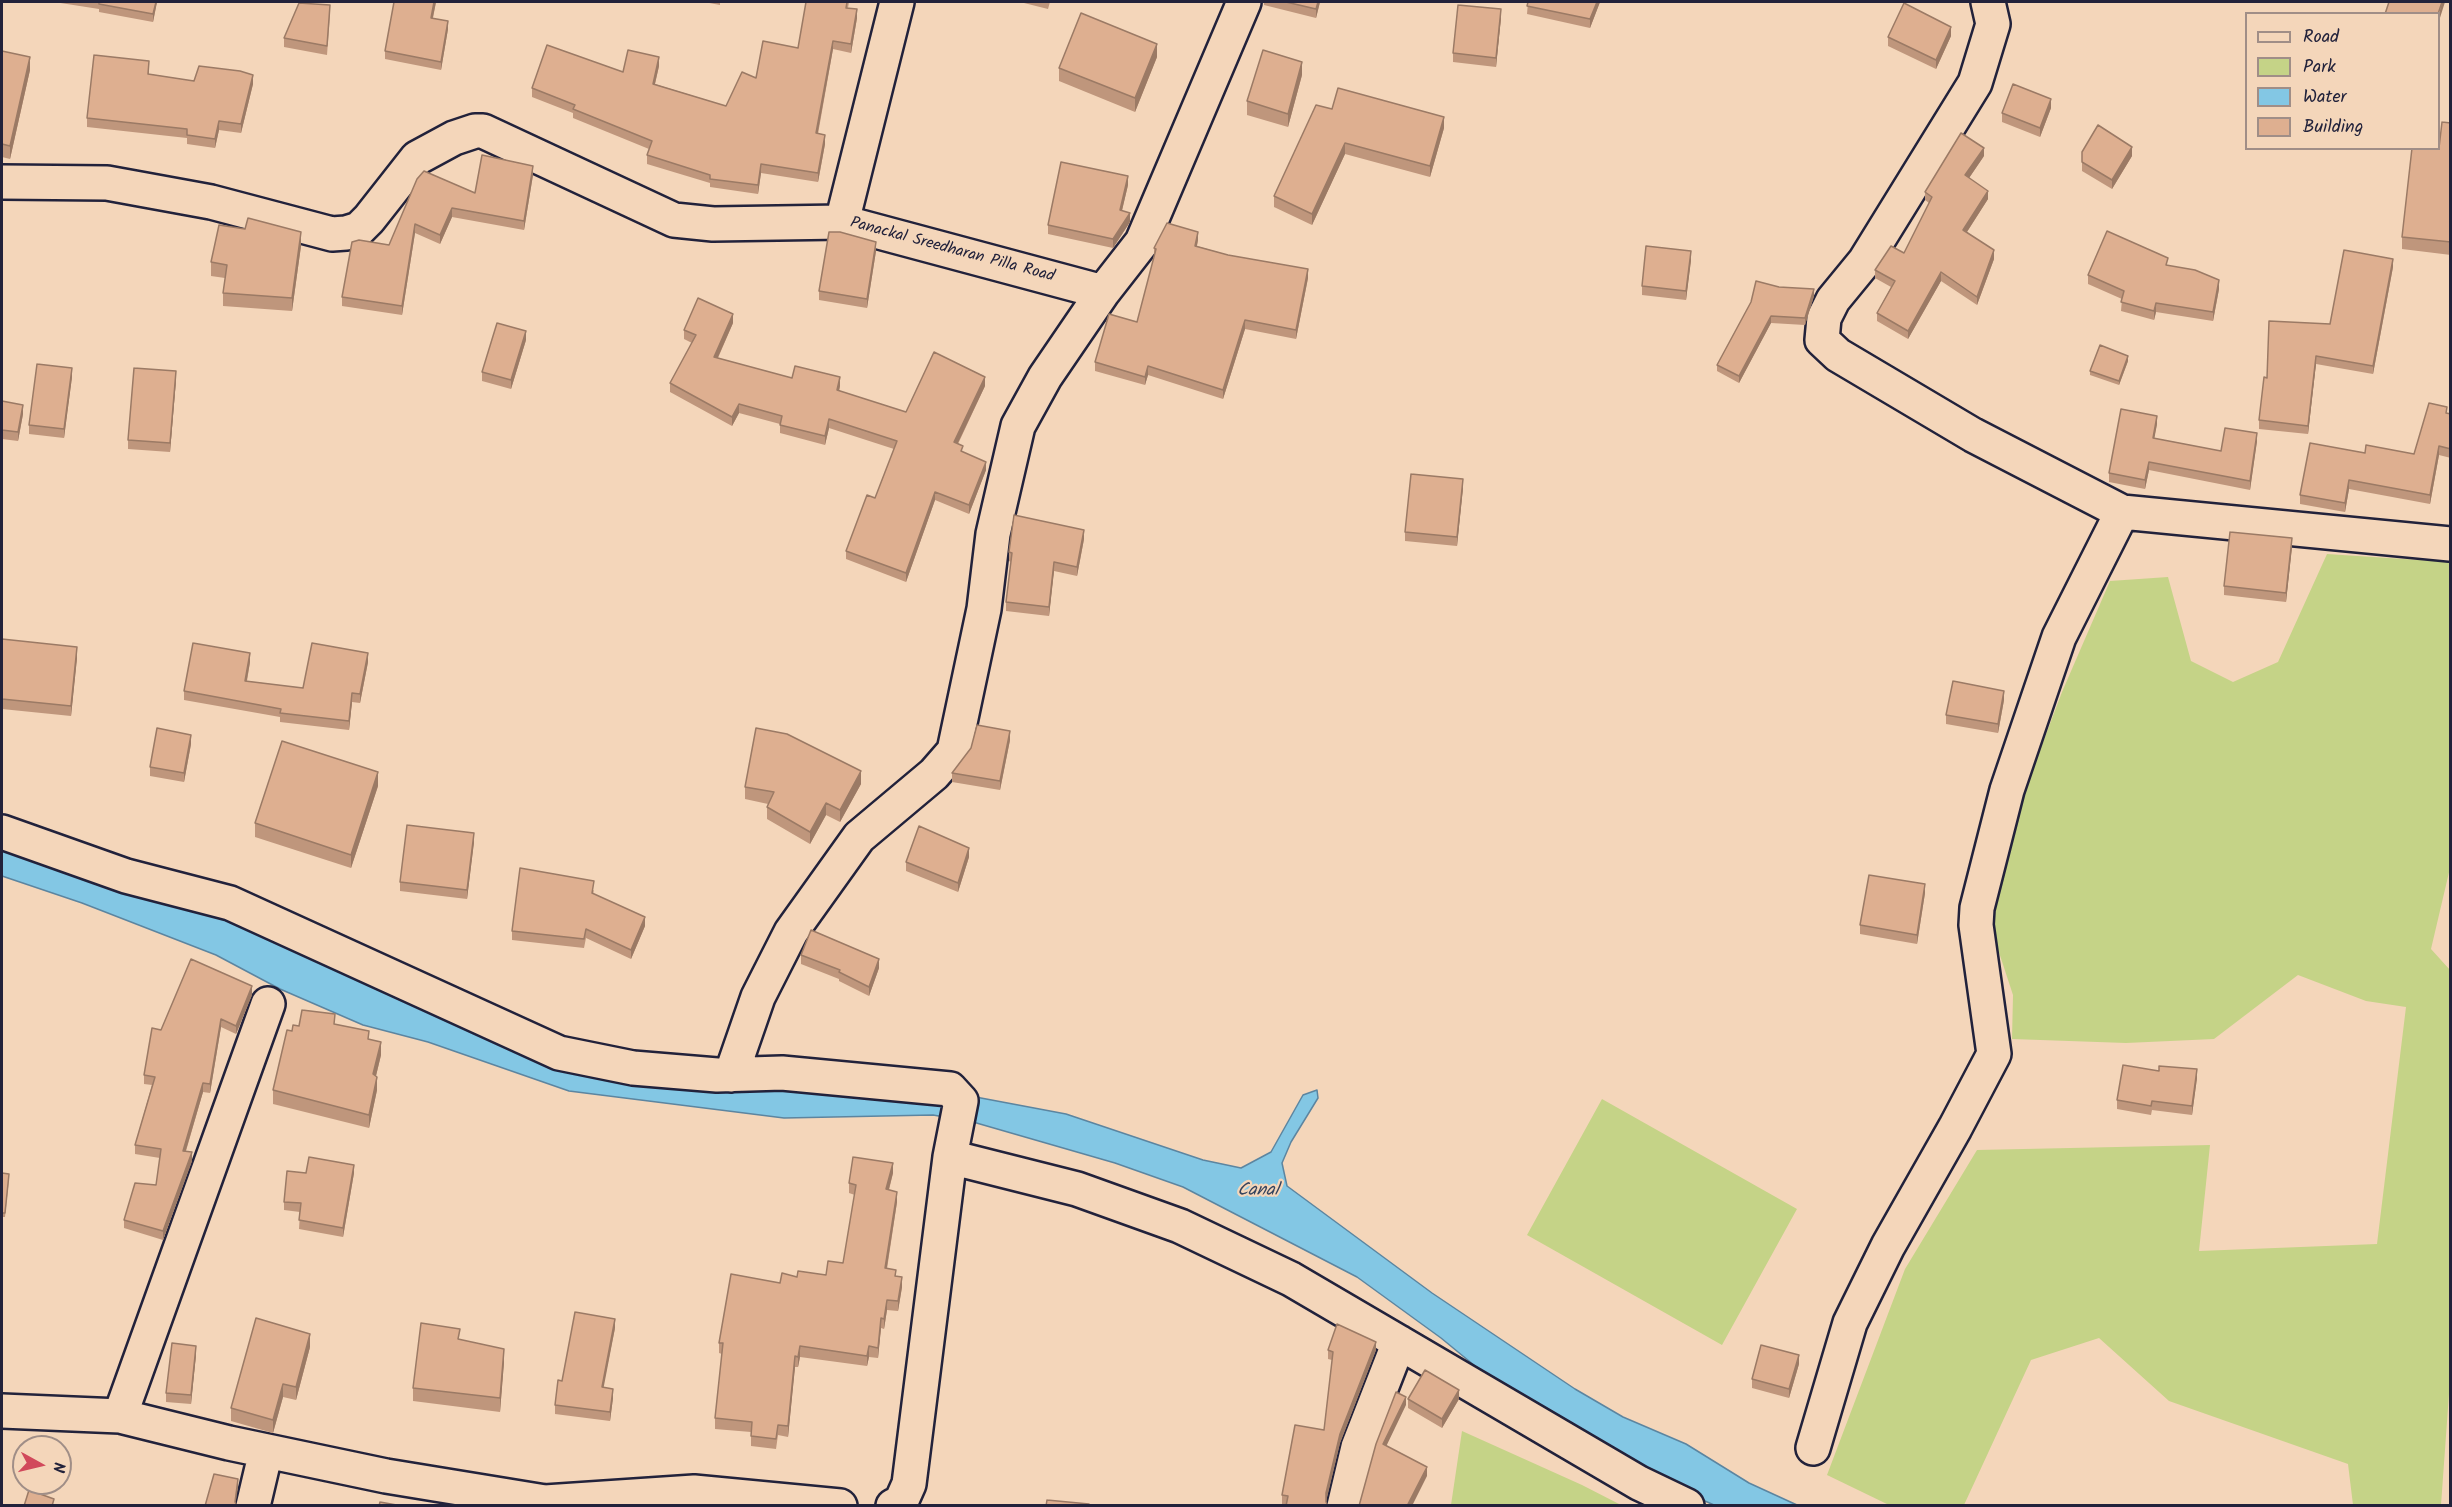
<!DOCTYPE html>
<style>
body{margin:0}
#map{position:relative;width:2452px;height:1507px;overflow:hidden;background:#f4d6ba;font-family:Kalam,sans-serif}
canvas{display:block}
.frame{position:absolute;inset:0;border:3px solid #22223b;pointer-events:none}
.legend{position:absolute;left:2245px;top:12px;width:195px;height:138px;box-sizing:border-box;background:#f4d6ba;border:2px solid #a08e87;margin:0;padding:8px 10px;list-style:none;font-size:18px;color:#22223b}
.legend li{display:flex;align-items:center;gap:12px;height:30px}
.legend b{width:30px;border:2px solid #a08e87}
.north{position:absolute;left:12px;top:1435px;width:60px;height:60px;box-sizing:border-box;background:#f4d6ba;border:2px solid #a08e87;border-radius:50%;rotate:98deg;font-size:16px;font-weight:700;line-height:24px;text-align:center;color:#22223b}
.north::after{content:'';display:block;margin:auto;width:21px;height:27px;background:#d1495b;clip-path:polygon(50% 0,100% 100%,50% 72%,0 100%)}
</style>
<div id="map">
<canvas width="2452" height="1507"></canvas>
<div class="frame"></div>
<ul class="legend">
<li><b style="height:8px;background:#f4d6ba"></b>Road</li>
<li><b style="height:16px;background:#c5d387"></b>Park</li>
<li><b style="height:16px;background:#83c7e4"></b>Water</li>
<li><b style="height:16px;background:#deaf90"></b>Building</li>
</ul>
<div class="north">N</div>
</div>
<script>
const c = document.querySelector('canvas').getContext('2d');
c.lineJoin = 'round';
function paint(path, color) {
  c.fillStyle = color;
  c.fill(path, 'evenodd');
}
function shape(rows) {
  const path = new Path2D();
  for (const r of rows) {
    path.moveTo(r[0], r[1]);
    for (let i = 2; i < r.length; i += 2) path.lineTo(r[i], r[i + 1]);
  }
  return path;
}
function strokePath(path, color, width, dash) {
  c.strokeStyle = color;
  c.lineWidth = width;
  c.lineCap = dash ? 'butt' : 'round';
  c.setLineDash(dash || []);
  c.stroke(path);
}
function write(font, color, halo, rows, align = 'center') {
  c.font = font + ' Kalam,sans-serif';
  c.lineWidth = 4.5;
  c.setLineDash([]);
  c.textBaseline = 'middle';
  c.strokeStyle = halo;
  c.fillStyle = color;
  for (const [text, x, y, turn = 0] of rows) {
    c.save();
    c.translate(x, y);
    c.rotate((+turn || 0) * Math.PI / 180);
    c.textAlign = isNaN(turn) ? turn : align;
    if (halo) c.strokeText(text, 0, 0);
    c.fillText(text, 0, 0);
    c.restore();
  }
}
const green = shape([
 [2327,554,2450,562,2450,868,2431,949,2450,970,2450,1380,2441,1505,2353,1505,2348,1464,2169,1401,2099,1338,2031,1360,1964,1505,1889,1505,1827,1475,1905,1269,1977,1150,2210,1145,2199,1251,2377,1244,2406,1007,2366,1001,2298,975,2214,1039,2126,1043,2012,1039,2013,995,1991,928,2009,832,2062,692,2110,581,2168,577,2191,661,2233,682,2278,662],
 [1602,1099,1797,1209,1722,1345,1527,1235],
 [1462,1431,1582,1485,1621,1505,1451,1505]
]);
const water = shape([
 [2,836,195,899,537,1052,965,1095,1066,1114,1203,1160,1241,1168,1271,1152,1303,1095,1317,1090,1318,1098,1291,1142,1282,1163,1287,1186,1432,1293,1575,1389,1623,1417,1686,1444,1749,1483,1797,1505,1714,1505,1689,1494,1497,1384,1441,1338,1357,1277,1183,1187,1115,1163,973,1122,933,1115,784,1118,569,1091,428,1042,363,1025,280,989,216,955,82,903,2,876,2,836]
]);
const street = shape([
 [1988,2,1993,24,1975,83,1865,261,1833,300,1824,318,1822,340,1838,355,1973,435,2122,512,2450,544],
 [2,182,107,183,211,202,332,234,346,233,359,229,369,219,417,158,454,138,475,131,483,131,674,220,713,224,842,222,1103,292],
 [842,222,897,2],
 [2,832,126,876,230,903,559,1053,633,1068,717,1075,782,1073,950,1089,961,1101,950,1157,909,1484,901,1502,893,1506],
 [731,1075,758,997,791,932,859,837,934,774,954,751,984,609,993,534,1018,426,1045,377,1103,292,1142,242,1244,2],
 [950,1157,1077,1189,1180,1226,1291,1279,1639,1483,1687,1506],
 [2,1411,120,1416,229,1443,386,1476,545,1502,694,1492,840,1506],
 [120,1416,268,1004],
 [1813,1448,1850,1323,1888,1246,1955,1128,1994,1054,1976,925,1977,908,2007,790,2059,637,2122,512],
 [253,1506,266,1451],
 [1344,1506,1358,1447,1399,1342]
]);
const wall = shape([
 [54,2,157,2,153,22,99,12,99,9],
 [394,2,436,2,433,18,448,29,441,70,385,59,385,51],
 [704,2,720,2,720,5],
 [806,2,849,2,848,8,857,18,851,53,833,49,818,134,825,144,818,182,761,173,758,194,710,187,710,183,647,164,647,155,649,149,573,118,573,113,532,97,532,88,659,66,655,84,726,106,756,78,798,48],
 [1020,2,1050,2,1048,9],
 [1264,2,1320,2,1316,18,1264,5],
 [1528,2,1600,2,1590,28,1527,14],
 [330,14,327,55,284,47,284,38],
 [1501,18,1496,67,1453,62,1453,53],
 [1951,36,1936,69,1888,46,1888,37],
 [2,51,30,70,10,159,2,157],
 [1157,57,1135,112,1059,81,1059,68],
 [149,70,149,74,194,81,253,84,241,133,219,130,215,148,187,144,187,138,87,127,87,118],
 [1302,75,1288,127,1247,115,1247,101],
 [2051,108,2040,137,2002,122,2002,113],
 [1332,109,1444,128,1430,177,1345,154,1312,225,1274,207,1274,196],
 [2451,123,2451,255,2402,249,2402,237,2439,148],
 [2082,152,2132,156,2112,189,2082,171],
 [1984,156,1969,178,1988,199,1967,232,1994,259,1977,305,1941,281,1908,339,1877,321,1877,313,1891,287,1875,278,1875,270,1904,253,1929,203,1925,200,1925,192],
 [424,171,475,193,533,175,524,230,452,217,440,244,415,233,402,315,342,306,342,297,389,245],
 [1128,185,1122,210,1130,222,1113,248,1048,234,1048,225],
 [1198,240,1197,246,1308,278,1296,339,1245,329,1223,399,1148,375,1145,385,1095,371,1095,362,1137,322,1154,257,1154,248],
 [301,246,292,311,223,306,223,293,225,278,211,276,211,262],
 [876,251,867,308,819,300,819,291],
 [1691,260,1686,300,1642,295,1642,286],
 [2168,265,2219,289,2213,321,2156,312,2154,320,2121,311,2122,299,2088,284,2088,275],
 [2393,267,2373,374,2316,364,2308,434,2259,429,2259,420,2267,378,2330,324],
 [1814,296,1805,325,1771,323,1739,383,1717,371,1717,365,1751,302],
 [733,323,718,358,792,378,840,386,839,391,906,412,985,386,958,444,963,452,986,470,969,514,935,500,906,582,846,559,846,551,875,498,894,449,829,428,825,445,780,433,780,424,739,413,732,426,670,392,670,383,692,343,684,339,684,330],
 [526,340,511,389,482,381,482,372],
 [2128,361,2119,385,2090,375,2090,371],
 [72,377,64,438,29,434,29,425],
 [176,380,170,452,128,449,128,440],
 [2,401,23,414,18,441,2,439],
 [2447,413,2451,414,2451,458,2439,455,2430,504,2349,489,2345,512,2300,504,2300,495,2414,454],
 [2157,424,2154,438,2221,451,2257,441,2250,490,2149,470,2145,489,2109,482,2109,473],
 [1463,488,1457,546,1405,541,1405,532],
 [1084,539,1077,576,1054,571,1049,616,1006,611,1006,602,1011,562,1009,561,1009,552],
 [2292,547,2286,602,2224,595,2224,586],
 [2,639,77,658,71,716,2,709],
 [250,662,247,681,303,688,368,662,360,703,352,702,349,730,280,722,280,717,184,700,184,691],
 [2004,700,1998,733,1946,724,1946,715],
 [1010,740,1000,790,952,782,952,773],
 [191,744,184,782,150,776,150,767],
 [861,784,840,822,826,815,810,844,767,819,767,807,768,804,745,799,745,787],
 [378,786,351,868,255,837,255,823],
 [474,842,467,899,400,891,400,882],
 [969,857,958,892,906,871,906,862],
 [594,890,593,894,645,926,631,959,586,938,584,948,512,940,512,931],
 [1925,893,1917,944,1860,934,1860,925],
 [801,955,879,968,869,996,839,981,839,979,801,964],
 [252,995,236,1034,221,1027,210,1093,203,1092,186,1151,192,1161,163,1240,124,1228,124,1220,156,1185,160,1158,135,1154,135,1145,152,1085,144,1084,144,1075,161,1030],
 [335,1025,369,1039,381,1055,376,1076,377,1090,369,1128,273,1104,273,1090,292,1031,299,1026],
 [2197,1078,2192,1115,2152,1110,2151,1115,2117,1109,2117,1100],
 [2,1173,9,1179,5,1217,2,1217],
 [306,1173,354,1173,343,1237,299,1229,300,1212,284,1210,284,1202],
 [893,1173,889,1190,897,1202,887,1269,896,1276,902,1287,898,1311,887,1310,884,1329,881,1328,878,1358,869,1357,867,1366,800,1357,798,1367,795,1367,788,1437,778,1435,776,1449,751,1446,751,1432,715,1429,715,1418,722,1354,719,1353,719,1343,797,1277,826,1275,843,1263,855,1195,849,1193,849,1183],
 [615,1328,603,1387,613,1398,610,1421,555,1414,555,1405,562,1381],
 [310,1347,296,1400,283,1397,273,1433,231,1421,231,1408],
 [1328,1350,1376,1350,1340,1443,1326,1501,1287,1504,1282,1504,1282,1495,1324,1430,1332,1360,1328,1359],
 [196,1355,191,1404,166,1402,166,1393],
 [504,1362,500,1412,413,1401,413,1388],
 [1799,1364,1789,1398,1752,1388,1752,1379],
 [1408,1399,1459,1399,1442,1428,1408,1408]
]);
const shadedWall = shape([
 [156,2,157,2,153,22,153,14],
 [434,2,436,2,431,26,431,18],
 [1318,2,1320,2,1316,18,1316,9],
 [1597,2,1600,2,1590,28,1590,19],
 [2442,2,2445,2,2439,21,2439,14],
 [857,9,857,18,851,53,851,44],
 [1501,9,1501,18,1496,67,1496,58],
 [448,21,448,29,441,70,441,62],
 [1951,27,1951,36,1936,69,1936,60],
 [833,41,833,49,816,142,816,133],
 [1157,44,1157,57,1135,112,1135,98],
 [30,57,30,70,10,159,10,146],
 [659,57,659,66,653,92,653,84],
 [1302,62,1302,75,1288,127,1288,114],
 [253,75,253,84,241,133,241,124],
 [2051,99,2051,108,2040,137,2040,128],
 [1444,117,1444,128,1430,177,1430,166],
 [219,121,219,130,215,148,215,139],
 [825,135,825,144,818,182,818,173],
 [1345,143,1345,154,1312,225,1312,214],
 [2132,147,2132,156,2112,189,2112,180],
 [1984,148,1984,156,1965,184,1965,175],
 [761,164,761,173,758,194,758,185],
 [533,166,533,175,524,230,524,221],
 [1128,176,1128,185,1120,219,1120,210],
 [1988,191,1988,199,1963,238,1963,230],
 [452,208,452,217,440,244,440,235],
 [1130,213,1130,222,1113,248,1113,239],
 [415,224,415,233,402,315,402,306],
 [301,232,301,246,292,311,292,298],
 [1198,232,1198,240,1195,254,1195,246],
 [876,242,876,251,867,308,867,299],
 [1994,250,1994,259,1977,305,1977,297],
 [1691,251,1691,260,1686,300,1686,291],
 [2393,259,2393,267,2373,374,2373,366],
 [1308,269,1308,278,1296,339,1296,330],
 [1941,272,1941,281,1908,339,1908,331],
 [2219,280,2219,289,2213,321,2213,312],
 [1814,289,1814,296,1805,325,1805,318],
 [2156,303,2156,312,2154,320,2154,311],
 [733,314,733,323,714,366,714,357],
 [1771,316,1771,323,1739,383,1739,376],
 [1245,320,1245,329,1223,399,1223,390],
 [526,331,526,340,511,389,511,380],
 [2128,356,2128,361,2119,385,2119,381],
 [2316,356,2316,364,2308,434,2308,426],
 [1148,366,1148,375,1145,385,1145,377],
 [72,368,72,377,64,438,64,429],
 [176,371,176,380,170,452,170,443],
 [840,377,840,386,837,399,837,390],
 [985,377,985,386,954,451,954,442],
 [739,404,739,413,732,426,732,417],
 [23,405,23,414,18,441,18,432],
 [2157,416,2157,424,2153,446,2153,438],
 [829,419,829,428,825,445,825,436],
 [2257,433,2257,441,2250,490,2250,481],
 [2439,446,2439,455,2430,504,2430,495],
 [986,462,986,470,969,514,969,505],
 [2149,462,2149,470,2145,489,2145,480],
 [1463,479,1463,488,1457,546,1457,537],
 [2349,480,2349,489,2345,512,2345,503],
 [935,492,935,500,906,582,906,573],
 [1084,530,1084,539,1077,576,1077,567],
 [2292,538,2292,547,2286,602,2286,593],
 [1054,562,1054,571,1049,616,1049,607],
 [77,647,77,658,71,716,71,706],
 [250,653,250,662,245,690,245,681],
 [368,653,368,662,360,703,360,694],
 [2004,691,2004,700,1998,733,1998,724],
 [352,693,352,702,349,730,349,721],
 [1010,731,1010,740,1000,790,1000,781],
 [191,735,191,744,184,782,184,773],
 [861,771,861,784,840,822,840,810],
 [378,772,378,786,351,868,351,855],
 [826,803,826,815,810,844,810,832],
 [474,833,474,842,467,899,467,890],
 [969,848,969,857,958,892,958,883],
 [1925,884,1925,893,1917,944,1917,935],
 [645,917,645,926,631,959,631,950],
 [879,959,879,968,869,996,869,987],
 [252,986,252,995,236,1034,236,1026],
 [221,1019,221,1027,210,1093,210,1084],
 [381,1042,381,1055,373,1088,373,1074],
 [2197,1069,2197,1078,2192,1115,2192,1106],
 [377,1077,377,1090,369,1128,369,1115],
 [203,1083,203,1092,183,1160,183,1151],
 [192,1152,192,1161,163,1240,163,1231],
 [893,1163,893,1173,886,1200,886,1189],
 [354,1165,354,1173,343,1237,343,1228],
 [897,1192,897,1202,885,1279,885,1268],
 [902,1277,902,1287,898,1311,898,1301],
 [887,1300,887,1310,884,1329,884,1319],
 [881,1318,881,1328,878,1358,878,1348],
 [615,1319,615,1328,602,1396,602,1387],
 [310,1334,310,1347,296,1400,296,1387],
 [1376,1342,1376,1350,1340,1443,1326,1502,1326,1493,1340,1434],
 [196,1346,196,1355,191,1404,191,1395],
 [800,1346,800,1357,798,1367,798,1357],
 [869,1346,869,1357,867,1366,867,1356],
 [504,1349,504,1362,500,1412,500,1398],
 [1799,1355,1799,1364,1789,1398,1789,1389],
 [795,1356,795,1367,788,1437,788,1426],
 [283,1384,283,1397,273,1433,273,1420],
 [613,1389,613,1398,610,1421,610,1412],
 [1459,1390,1459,1399,1442,1428,1442,1419],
 [1406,1397,1406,1405,1383,1453,1383,1444],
 [1427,1467,1427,1476,1412,1506,1407,1506],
 [238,1479,238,1488,235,1506]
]);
const building = shape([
 [99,2,156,2,153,14,99,4,99,2],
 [394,2,434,2,431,18,448,21,441,62,385,51,394,2],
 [806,2,847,2,846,8,857,9,851,44,833,41,816,133,825,135,818,173,761,164,758,185,710,179,710,175,647,155,652,141,573,109,575,105,532,88,547,45,623,72,628,50,659,57,653,84,726,106,742,72,756,78,763,41,798,48,806,2],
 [1286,2,1318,2,1316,9,1286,2],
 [1528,2,1597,2,1590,19,1527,6,1528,2],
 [2389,2,2442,2,2438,14,2385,14,2389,2],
 [299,3,330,5,327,46,284,38,299,3],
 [1904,3,1951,27,1936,60,1888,37,1904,3],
 [1458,5,1501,9,1496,58,1453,53,1458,5],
 [1081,13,1157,44,1135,98,1059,68,1081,13],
 [1263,50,1302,62,1288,114,1247,101,1263,50],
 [2,51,30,57,10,146,2,144,2,51],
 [94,55,149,61,148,74,194,81,199,66,240,71,253,75,241,124,219,121,215,139,187,135,187,129,87,118,94,55],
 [2013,84,2051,99,2040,128,2002,113,2013,84],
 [1338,88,1444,117,1430,166,1345,143,1312,214,1274,196,1316,105,1332,109,1338,88],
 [2442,122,2451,123,2451,242,2402,237,2412,148,2439,148,2442,122],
 [2098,125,2132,147,2112,180,2082,162,2082,152,2098,125],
 [1961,133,1984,148,1965,175,1988,191,1963,230,1994,250,1977,297,1941,272,1908,331,1877,313,1895,281,1875,270,1891,246,1904,253,1932,197,1925,192,1961,133],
 [482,155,533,166,524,221,452,208,440,235,415,224,402,306,342,297,352,242,359,240,389,245,417,179,424,171,475,193,482,155],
 [1061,162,1128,176,1120,210,1130,213,1113,239,1048,225,1061,162],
 [248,218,301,232,292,298,223,293,227,265,211,262,219,225,245,229,248,218],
 [1167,223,1198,232,1195,246,1228,255,1308,269,1296,330,1245,320,1223,390,1148,366,1145,377,1095,362,1109,314,1137,322,1156,249,1154,248,1167,223],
 [2107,231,2168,258,2166,265,2195,270,2219,280,2213,312,2156,303,2154,311,2121,302,2124,291,2088,275,2107,231],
 [829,232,840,232,876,242,867,299,819,291,829,232],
 [1646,246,1691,251,1686,291,1642,286,1646,246],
 [2344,250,2393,259,2373,366,2316,356,2308,426,2259,420,2264,377,2267,378,2269,321,2330,324,2344,250],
 [1756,281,1779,287,1814,289,1805,318,1771,316,1739,376,1717,365,1751,302,1756,281],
 [698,298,733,314,714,357,792,378,795,366,840,377,837,390,906,412,934,352,985,377,954,442,963,446,961,451,986,462,969,505,935,492,906,573,846,551,867,495,875,498,897,441,829,419,825,436,780,425,782,416,739,404,732,417,670,383,696,335,684,330,698,298],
 [497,323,526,331,511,380,482,372,497,323],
 [2100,345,2128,356,2119,381,2090,371,2100,345],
 [37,364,72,368,64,429,29,425,37,364],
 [134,368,176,371,170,443,128,440,134,368],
 [2,401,23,405,18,432,2,430,2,401],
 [2429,403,2447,407,2446,413,2451,414,2451,449,2439,446,2430,495,2349,480,2345,503,2300,495,2310,443,2365,453,2366,445,2414,454,2429,403],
 [2121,409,2157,416,2153,438,2221,451,2225,428,2257,433,2250,481,2149,462,2145,480,2109,473,2121,409],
 [1411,474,1463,479,1457,537,1405,532,1411,474],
 [1014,515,1084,530,1077,567,1054,562,1049,607,1006,602,1012,553,1009,552,1014,515],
 [2230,532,2292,538,2286,593,2224,586,2230,532],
 [2,639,77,647,71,706,2,699,2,639],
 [193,643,250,653,245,681,303,688,312,643,368,653,360,694,352,693,349,721,280,713,281,709,184,691,193,643],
 [1953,681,2004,691,1998,724,1946,715,1953,681],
 [977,725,1010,731,1000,781,952,773,971,748,977,725],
 [157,728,191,735,184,773,150,767,157,728],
 [756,728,787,734,861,771,840,810,826,803,810,832,767,807,774,792,745,787,756,728],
 [282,741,378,772,351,855,255,823,282,741],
 [407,825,474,833,467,890,400,882,407,825],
 [919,826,969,848,958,883,906,862,919,826],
 [520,868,594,881,592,893,645,917,631,950,586,929,584,939,512,931,520,868],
 [1869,875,1925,884,1917,935,1860,925,1869,875],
 [811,930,879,959,869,987,839,972,840,970,801,955,811,930],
 [191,959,252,986,236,1026,221,1019,210,1084,203,1083,183,1151,192,1152,163,1231,124,1220,135,1183,156,1185,161,1149,135,1145,155,1077,144,1075,152,1028,161,1030,191,959],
 [302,1010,335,1014,334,1024,369,1031,368,1039,381,1042,373,1074,377,1077,369,1115,273,1090,287,1030,292,1031,293,1025,299,1026,302,1010],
 [2123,1065,2159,1071,2159,1066,2197,1069,2192,1106,2152,1101,2151,1106,2117,1100,2123,1065],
 [309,1157,354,1165,343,1228,299,1220,301,1203,284,1202,287,1171,306,1173,309,1157],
 [853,1157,893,1163,886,1189,897,1192,885,1268,896,1270,895,1276,902,1277,898,1301,887,1300,884,1319,881,1318,878,1348,869,1346,867,1356,800,1346,798,1357,795,1356,788,1426,778,1425,776,1439,751,1436,752,1422,715,1418,723,1343,719,1343,731,1274,780,1283,782,1273,797,1277,798,1271,826,1275,828,1261,843,1263,856,1185,849,1183,853,1157],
 [2,1173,9,1174,5,1213,2,1213,2,1173],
 [575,1312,615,1319,602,1387,613,1389,610,1412,555,1405,558,1380,562,1381,575,1312],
 [256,1318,310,1334,296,1387,283,1384,273,1420,231,1408,256,1318],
 [421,1323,460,1329,458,1339,504,1349,500,1398,413,1388,421,1323],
 [1337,1324,1376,1342,1340,1434,1326,1493,1326,1502,1328,1506,1286,1506,1288,1496,1282,1495,1295,1425,1324,1430,1333,1352,1328,1350,1337,1324],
 [172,1343,196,1346,191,1395,166,1393,172,1343],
 [1761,1345,1799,1355,1789,1389,1752,1379,1761,1345],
 [1425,1370,1459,1390,1442,1419,1408,1399,1425,1370],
 [1396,1392,1406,1397,1383,1444,1427,1467,1407,1506,1359,1506,1376,1444,1396,1392],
 [214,1474,238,1479,235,1502,237,1506,205,1506,214,1474],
 [29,1490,54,1499,52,1506,24,1506,29,1490],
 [1047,1500,1089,1504,1089,1506,1046,1506,1047,1500],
 [380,1502,402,1506,379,1506,380,1502]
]);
const streetNames = [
 ["Panackal Sreedharan Pilla Road",952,251,15]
];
const waterNames = [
 ["Canal",1258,1192]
];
paint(green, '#c5d387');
paint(water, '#83c7e4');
strokePath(water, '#5c85a0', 1.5);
strokePath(street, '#22223b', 38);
strokePath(street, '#f4d6ba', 33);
paint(wall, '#bf967c');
paint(shadedWall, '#9b7a65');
paint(building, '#deaf90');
strokePath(building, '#9b7a65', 1.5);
write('16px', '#22223b', '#f4d6ba', streetNames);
write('italic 18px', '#35435d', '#f4d6ba', waterNames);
</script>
